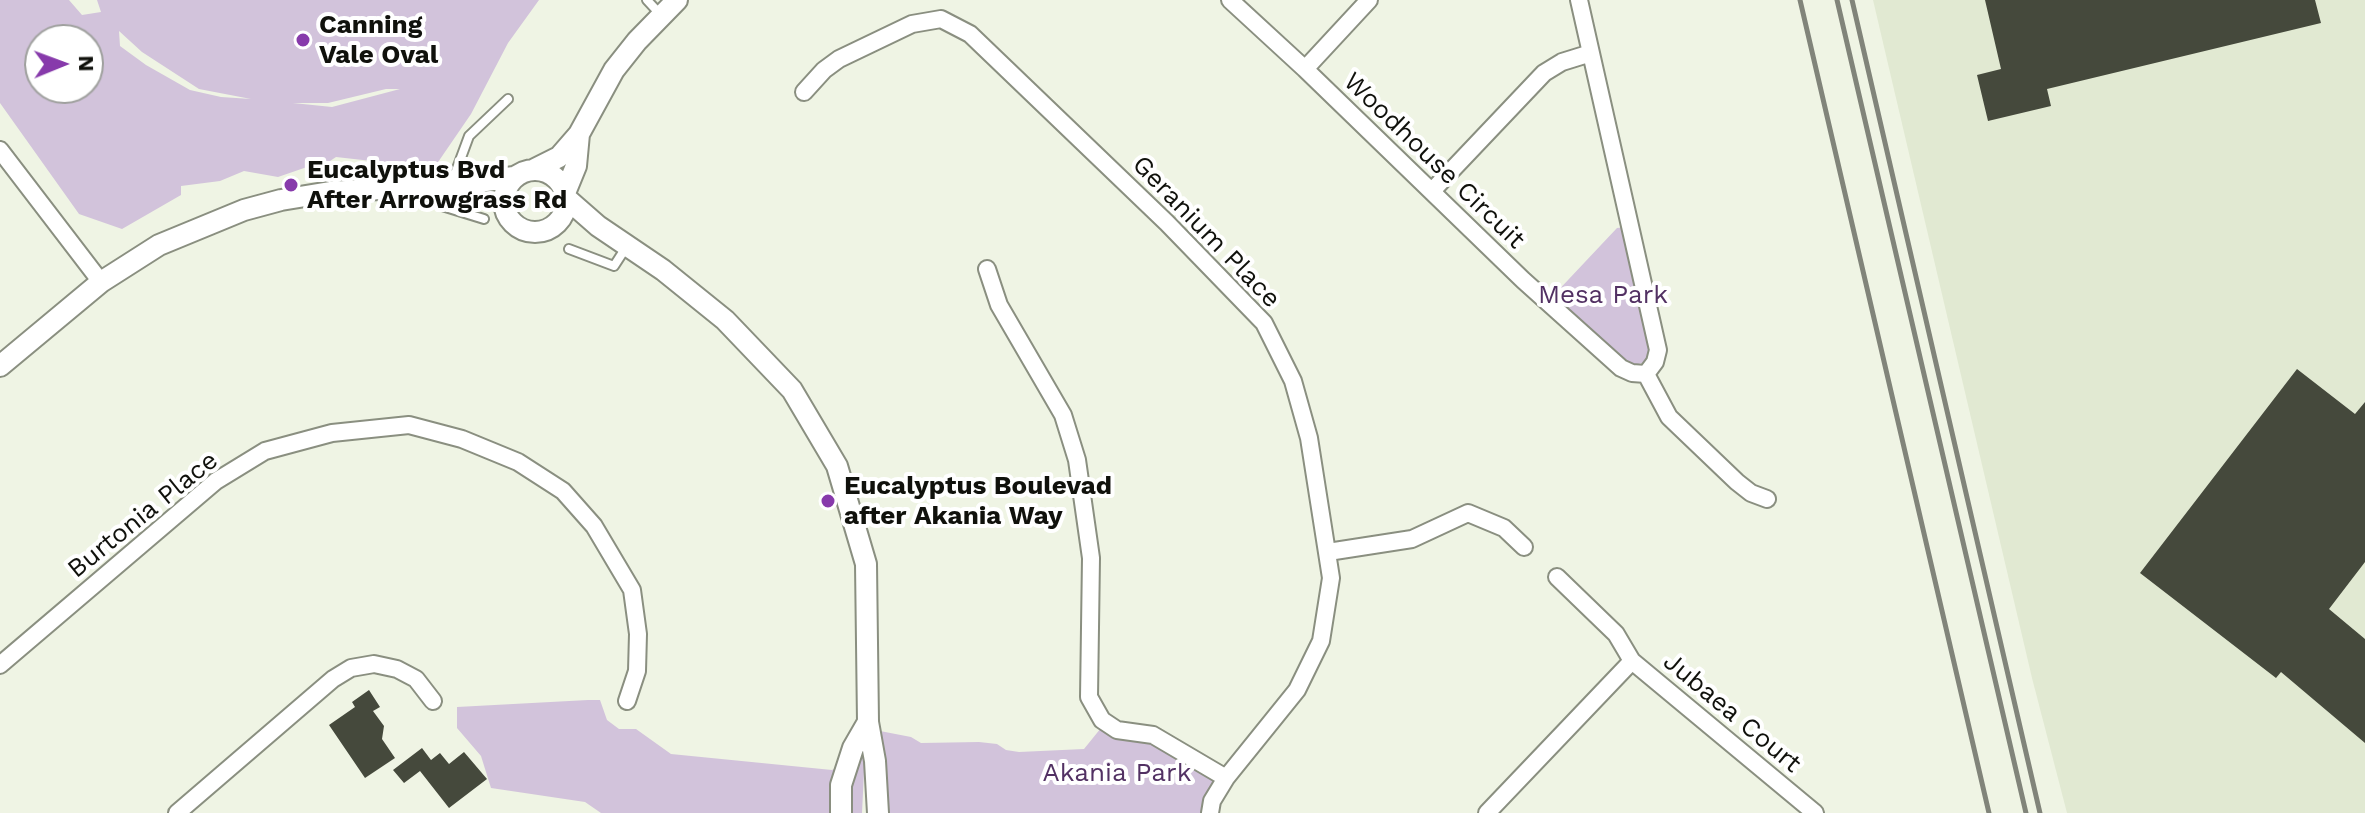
<!DOCTYPE html>
<style>
body{margin:0}
#map{position:relative;width:2365px;height:813px;overflow:hidden;background:#eff4e4;font-family:"Work Sans",sans-serif}
canvas{display:block}
.north{position:absolute;left:24px;top:24px;width:80px;height:80px;box-sizing:border-box;background:#fff;border:2px solid #9fa09e;border-radius:50%;rotate:89deg;font-size:22px;font-weight:700;line-height:32px;text-align:center;color:#10110c}
.north::after{content:'';display:block;margin:auto;width:28px;height:36px;background:#873aab;clip-path:polygon(50% 0,100% 100%,50% 72%,0 100%)}
</style>
<div id="map">
<canvas width="2365" height="813"></canvas>
<div class="north">N</div>
</div>
<script>
const c = document.querySelector('canvas').getContext('2d');
c.lineJoin = 'round';
function paint(path, color) {
  c.fillStyle = color;
  c.fill(path, 'evenodd');
}
function shape(rows) {
  const path = new Path2D();
  for (const r of rows) {
    if (r.length === 3) {
      path.moveTo(r[0] + r[2], r[1]);
      path.arc(r[0], r[1], r[2], 0, 2 * Math.PI);
      continue;
    }
    path.moveTo(r[0], r[1]);
    for (let i = 2; i < r.length; i += 2) path.lineTo(r[i], r[i + 1]);
  }
  return path;
}
function strokePath(path, color, width, dash) {
  c.strokeStyle = color;
  c.lineWidth = width;
  c.lineCap = dash ? 'butt' : 'round';
  c.setLineDash(dash || []);
  c.stroke(path);
}
function write(font, color, halo, rows, align = 'center') {
  c.font = font + ' "Work Sans",sans-serif';
  c.lineWidth = 8;
  c.setLineDash([]);
  c.textBaseline = 'middle';
  c.strokeStyle = halo;
  c.fillStyle = color;
  for (const [text, x, y, turn = 0] of rows) {
    c.save();
    c.translate(x, y);
    c.rotate((+turn || 0) * Math.PI / 180);
    c.textAlign = isNaN(turn) ? turn : align;
    if (halo) c.strokeText(text, 0, 0);
    c.fillText(text, 0, 0);
    c.restore();
  }
}
const built = shape([
 [1873,0,2365,0,2365,813,2067,813,2032,678]
]);
const green = shape([
 [0,0,69,0,82,15,101,12,97,0,539,0,508,43,471,114,434,168,336,157,324,165,307,167,278,177,244,171,220,181,181,186,181,195,122,229,79,214,0,103],
 [119,31,142,52,199,89,251,99,221,97,190,90,146,65,120,46],
 [40,40,88,40,88,88,40,88],
 [386,89,400,89,332,107,293,103,328,103],
 [1625,227,1653,344,1651,356,1645,362,1632,366,1624,364,1552,297,1617,228],
 [588,700,600,700,607,720,619,729,636,729,671,754,832,770,865,752,862,813,601,813,585,802,491,788,481,756,457,728,457,707],
 [1101,728,1149,738,1222,775,1209,813,871,813,880,731,911,737,921,743,979,742,997,744,1006,750,1019,752,1084,749]
]);
const building = shape([
 [1985,0,2315,0,2321,23,2047,89,2051,106,1988,121,1977,75,2001,69],
 [2297,369,2355,414,2365,402,2365,562,2329,609,2365,639,2365,743,2281,672,2276,678,2140,573],
 [369,690,380,707,373,711,384,726,382,739,395,758,365,778,329,725,355,707,352,702],
 [422,748,431,760,440,753,449,764,464,752,487,779,449,808,420,771,404,783,393,770]
]);
const service = shape([
 [647,0,660,14],
 [452,182,469,136,508,99],
 [442,187,442,206,484,219],
 [569,249,614,266,627,246]
]);
const minor = shape([
 [1230,0,1305,69,1523,280,1621,368,1632,373,1646,374,1655,362,1658,350,1579,0],
 [1305,69,1369,0],
 [804,92,824,70,839,59,912,24,941,19,970,34,1167,223,1264,323,1293,381,1309,438,1331,578,1321,641,1297,690,1226,778,1212,801,1210,813],
 [0,150,101,282],
 [1432,191,1544,73,1562,62,1591,53],
 [987,269,999,305,1063,415,1077,460,1091,558,1089,697,1102,720,1117,730,1153,735,1226,778],
 [1646,374,1669,417,1737,482,1751,493,1767,499],
 [1328,552,1412,539,1468,513,1504,528,1524,547],
 [1557,577,1616,634,1632,661],
 [0,665,216,481,265,451,332,433,409,425,462,439,518,462,563,491,594,526,632,590,638,634,637,671,627,701],
 [177,813,333,679,351,668,374,664,397,669,416,679,433,701],
 [1487,813,1632,661,1815,813]
]);
const tertiary = shape([
 [535,169,559,157,579,134,614,70,637,41,677,0],
 [535,201,31],
 [565,193,576,166,579,134],
 [566,198,598,226,663,270,725,320,792,390,837,466,866,564,868,722,875,761,878,813],
 [0,366,101,282,159,245,244,210,281,200,330,192,464,184,514,177],
 [841,813,841,785,853,748,868,722]
]);
const rail = shape([
 [1800,0,1989,813],
 [1837,0,2026,813],
 [1852,0,2040,813]
]);
const markers = [
 [303,40,8,"#873aab"],
 [291,185,8,"#873aab"],
 [828,501,8,"#873aab"]
];
const poiNames = [
 ["Canning",319,25],
 ["Vale Oval",319,55],
 ["Eucalyptus Bvd",307,170],
 ["After Arrowgrass Rd",307,200],
 ["Eucalyptus Boulevad",844,486],
 ["after Akania Way",844,516]
];
const streetNames = [
 ["Woodhouse Circuit",1434,161,44],
 ["Geranium Place",1206,232,46],
 ["Burtonia Place",143,515,-39],
 ["Jubaea Court",1732,713,40]
];
const parkNames = [
 ["Mesa Park",1603,295],
 ["Akania Park",1117,773]
];
paint(built, '#e1e9d2');
paint(green, '#d2c3db');
paint(building, '#45493c');
strokePath(service, '#8a8f80', 12);
strokePath(minor, '#8a8f80', 20);
strokePath(tertiary, '#8a8f80', 24);
strokePath(service, '#fff', 8);
strokePath(minor, '#fff', 16);
strokePath(tertiary, '#fff', 20);
strokePath(rail, '#81847a', 5);
for (const [x, y, r, color] of markers) {
  const dot = new Path2D();
  dot.arc(x, y, r, 0, 2 * Math.PI);
  c.fillStyle = color;
  c.fill(dot);
  strokePath(dot, '#fff', 3);
}
write('bold 26px', '#10110c', '#fff', poiNames, 'left');
write('26px', '#10110c', '#fff', streetNames);
write('26px', '#523163', '#fff', parkNames);
</script>
